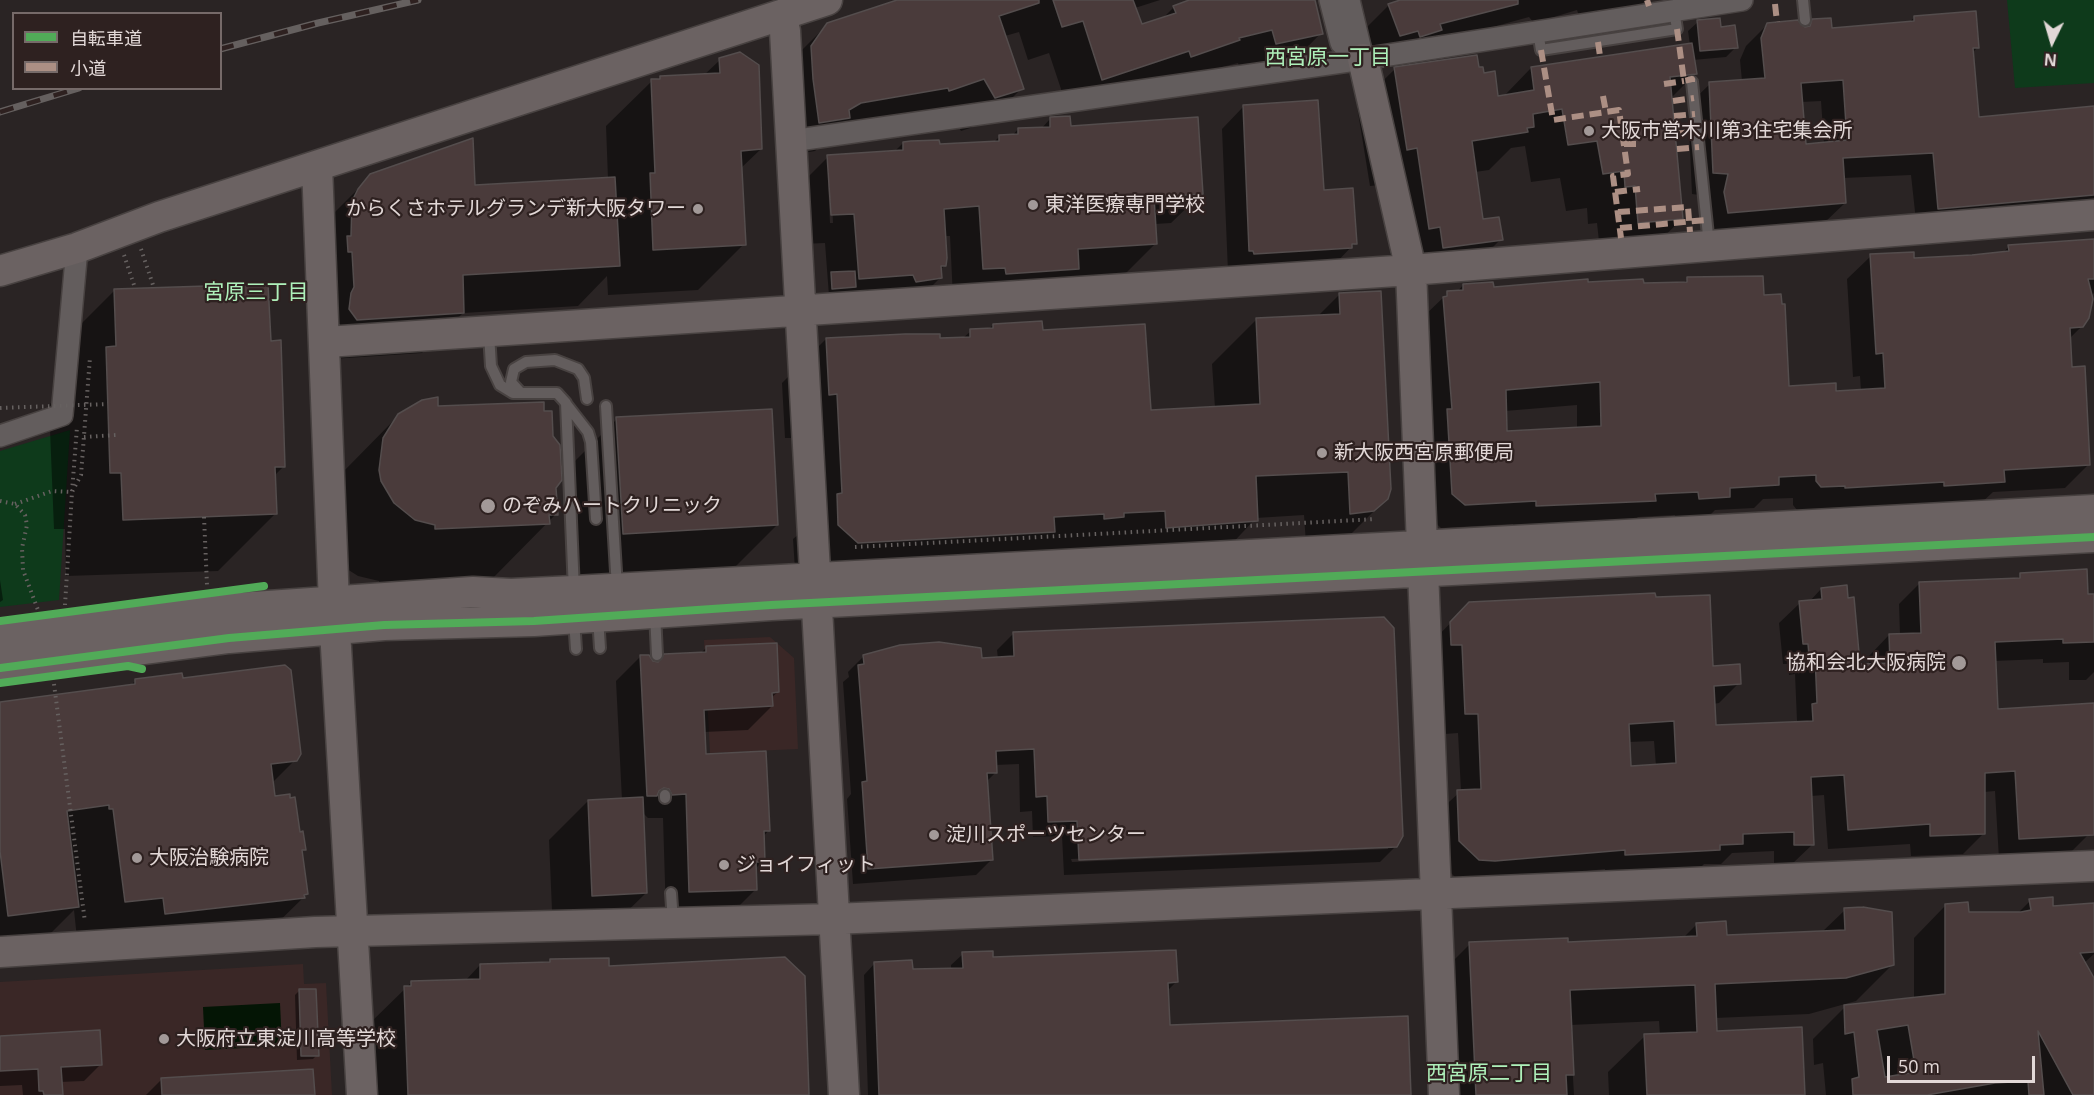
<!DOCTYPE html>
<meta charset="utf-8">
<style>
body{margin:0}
#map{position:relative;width:2094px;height:1095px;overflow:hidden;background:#2a2424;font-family:"Open Sans","Noto Sans JP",sans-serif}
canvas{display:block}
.legend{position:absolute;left:12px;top:12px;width:210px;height:78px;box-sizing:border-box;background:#2e2120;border:2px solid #766a69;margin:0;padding:8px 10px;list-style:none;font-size:18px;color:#e2d8d7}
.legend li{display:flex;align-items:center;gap:12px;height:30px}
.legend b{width:30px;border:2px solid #766a69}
.north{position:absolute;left:2022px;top:12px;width:60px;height:60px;-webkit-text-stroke:4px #2e2120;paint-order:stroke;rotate:185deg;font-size:16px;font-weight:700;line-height:24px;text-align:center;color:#e2d8d7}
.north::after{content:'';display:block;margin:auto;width:21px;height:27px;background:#e2d8d7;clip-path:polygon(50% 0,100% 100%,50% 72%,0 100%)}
.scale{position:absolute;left:1887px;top:1056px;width:148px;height:27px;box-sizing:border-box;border:3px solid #e2d8d7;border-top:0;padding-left:8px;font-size:18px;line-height:21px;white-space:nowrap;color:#e2d8d7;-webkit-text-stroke:4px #2e2120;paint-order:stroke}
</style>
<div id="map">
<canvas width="2094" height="1095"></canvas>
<ul class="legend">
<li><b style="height:8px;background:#51ab58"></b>自転車道</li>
<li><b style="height:8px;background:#ac8f84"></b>小道</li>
</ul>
<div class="north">N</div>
<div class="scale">50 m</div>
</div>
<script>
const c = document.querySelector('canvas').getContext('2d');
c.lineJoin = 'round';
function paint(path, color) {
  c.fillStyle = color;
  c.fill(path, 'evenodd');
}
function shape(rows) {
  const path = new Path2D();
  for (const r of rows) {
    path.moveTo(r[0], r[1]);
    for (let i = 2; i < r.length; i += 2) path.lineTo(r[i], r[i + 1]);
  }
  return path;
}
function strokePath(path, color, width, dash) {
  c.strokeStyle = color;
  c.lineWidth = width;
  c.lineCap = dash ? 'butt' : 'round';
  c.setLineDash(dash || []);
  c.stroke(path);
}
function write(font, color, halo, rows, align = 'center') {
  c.font = font + ' "Open Sans","Noto Sans JP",sans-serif';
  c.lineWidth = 4.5;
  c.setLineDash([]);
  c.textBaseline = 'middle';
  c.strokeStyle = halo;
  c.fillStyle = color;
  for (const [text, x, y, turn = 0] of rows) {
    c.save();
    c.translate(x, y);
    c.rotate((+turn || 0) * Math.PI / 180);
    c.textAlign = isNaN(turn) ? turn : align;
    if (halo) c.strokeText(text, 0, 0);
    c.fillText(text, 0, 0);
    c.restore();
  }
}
const built = shape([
 [770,637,794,658,798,749,710,753,704,640],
 [303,964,304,984,326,983,332,1095,0,1095,0,982]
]);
const green = shape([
 [2007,0,2094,0,2094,83,2015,88],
 [70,430,59,600,0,607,0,451]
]);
const water = shape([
 [280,1003,282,1046,205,1050,203,1007]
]);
const shadow = shape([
 [904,0,1160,0,1135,8,1141,26,1162,19,1174,7,1194,0,1313,0,1321,33,1288,67,1242,77,1238,63,1155,84,1069,113,1049,53,1028,60,1019,32,1005,36,1022,88,988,122,961,131,950,112,830,136,815,151,786,156,794,58,828,24],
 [1405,0,1646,0,1640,6,1582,25,1577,10,1534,23,1529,17,1377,59,1366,28,1389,5],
 [1915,17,1977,48,1972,53,1977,119,2094,108,2094,198,2077,215,1917,230,1911,175,1843,178,1845,203,1823,224,1706,234,1707,196,1692,194,1688,105,1710,84,1742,81,1740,60,1746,46,1768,24,1805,29,1813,21,1831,29,1908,23],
 [1821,101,1824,144,1805,146,1801,102],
 [1698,22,1720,28,1736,47,1726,57,1693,60,1695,74,1671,98,1682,219,1644,256,1601,260,1597,223,1588,224,1587,208,1566,211,1560,178,1531,182,1525,146,1511,148,1489,170,1475,172,1482,221,1501,239,1463,277,1392,266,1380,185,1370,186,1357,106,1395,69,1478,69,1497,97,1504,96,1531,68,1690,45,1688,31],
 [720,60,761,149,740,169,744,244,698,290,608,295,607,276,578,306,463,313,422,353,316,360,330,217,371,176,474,187,608,179,606,126,652,81,661,77,704,75],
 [1243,107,1323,192,1355,243,1334,265,1228,272,1222,129],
 [1050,119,1201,194,1171,223,1155,224,1156,243,1126,273,1068,277,1048,298,953,298,950,236,944,236,945,265,940,270,940,278,910,308,830,309,825,243,802,244,798,187,828,157,894,152,903,143,938,146,993,143,999,137,1012,136,1018,129,1041,129],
 [828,182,831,182,833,223,830,223],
 [2094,241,2094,293,2090,297,2082,326,2069,339,2071,368,2088,465,2065,488,1993,492,1979,505,1822,511,1822,509,1797,510,1793,505,1793,498,1763,499,1754,508,1715,510,1705,520,1676,522,1675,515,1638,517,1630,524,1513,529,1513,524,1441,528,1429,517,1424,316,1448,293,1457,292,1463,285,1492,288,1587,283,1642,285,1683,283,1688,279,1763,297,1788,387,1835,392,1861,391,1860,376,1853,377,1847,279,1871,256,1913,259,2002,253,2009,247],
 [1577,405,1577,428,1506,432,1505,411],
 [115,290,269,342,284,466,274,476,275,514,218,571,66,576,65,529,54,529,49,405,59,395,58,347],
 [1339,295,1387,498,1342,543,1307,558,1304,515,1256,518,1213,564,795,570,793,539,799,534,793,438,785,438,782,383,826,339,963,338,971,331,988,330,993,325,1041,332,1150,411,1215,408,1212,364,1256,320,1317,317],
 [437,408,543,413,551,436,556,514,491,580,379,586,379,581,358,576,347,569,342,473,399,415],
 [617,419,777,525,728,574,574,582,568,468],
 [2021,575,2087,595,2094,595,2094,672,2086,680,2069,680,2069,662,2043,663,2043,659,1994,661,1996,711,2094,704,2094,829,2068,855,1999,859,1995,791,1984,792,1984,833,1963,854,1911,856,1910,844,1828,849,1824,795,1811,796,1813,844,1792,864,1774,865,1774,851,1732,853,1721,864,1704,864,1698,870,1605,875,1605,869,1523,878,1458,880,1440,862,1438,812,1461,791,1458,733,1445,734,1443,664,1431,665,1430,644,1470,603,1654,598,1712,667,1739,683,1719,703,1713,704,1714,726,1795,723,1797,721,1795,674,1789,675,1788,664,1783,664,1779,623,1800,603,1809,602,1821,589,1859,666,1869,665,1869,656,1889,635,1900,635,1899,604,1919,584,2016,580],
 [1654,741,1656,766,1630,768,1628,742],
 [0,580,3,600,0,602],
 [1013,634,1396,846,1380,862,1064,875,1062,836,1033,837,1032,811,1020,812,1019,764,995,765,996,772,986,782,991,860,976,875,853,884,847,799,851,794,843,682,849,677,848,672,864,656,998,659,997,650],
 [1388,846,1388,849,1072,862,1071,859],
 [706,648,778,692,771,698,772,706,748,730,704,732,705,756,769,830,763,837,763,861,754,870,755,890,731,914,666,916,663,818,648,818,642,812,646,893,606,932,553,934,549,840,588,801,622,800,616,681,640,657,657,664,700,654],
 [182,680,295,760,272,783,274,797,299,834,304,849,301,853,307,894,256,944,78,948,74,910,31,953,0,957,0,703,130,686,135,681],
 [2030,901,2052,907,2094,913,2094,954,2084,963,2094,981,2094,1092,2091,1095,1826,1095,1823,1063,1814,1065,1813,1039,1845,1007,1914,999,1914,938,1945,906,1967,914,2018,913],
 [1845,910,1893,964,1856,1001,1809,1014,1715,1018,1716,1033,1804,1095,1609,1095,1608,1072,1645,1036,1660,1035,1659,1021,1570,1025,1574,1095,1439,1095,1433,981,1470,944,1567,944,1683,938,1697,924,1726,937,1822,932],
 [963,954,1176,982,1167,991,1168,1026,1409,1095,868,1095,864,975,875,963,911,971,951,970,951,965],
 [480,965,608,967,807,1095,371,1095,369,1024,412,982,465,981],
 [299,991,317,1055,313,1059,297,1060,295,995],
 [0,1037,101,1064,84,1081,60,1082,61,1095,23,1095,22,1085,0,1086],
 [162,1079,313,1095,146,1095]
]);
const building = shape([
 [897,0,1039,0,1039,3,999,16,1024,89,995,98,984,79,949,91,948,88,861,103,849,110,850,118,819,123,813,79,811,46,827,23,897,0],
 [1053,0,1133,0,1142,24,1176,13,1173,6,1189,0,1315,0,1323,34,1276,44,1272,30,1239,38,1240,40,1191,57,1189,51,1102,80,1083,21,1062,27,1053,0],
 [1400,0,1518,0,1518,4,1440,24,1442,30,1420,37,1418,31,1400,36,1388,4,1400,0],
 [1976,11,1979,48,1973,48,1979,117,2094,106,2094,195,1938,209,1933,153,1843,158,1846,203,1728,213,1724,192,1728,174,1713,173,1709,82,1765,78,1761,38,1767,23,1798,20,1805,27,1810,26,1812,19,1831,18,1832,28,1914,21,1914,16,1976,11],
 [1843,80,1847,140,1806,144,1801,83,1843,80],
 [1720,18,1721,27,1735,25,1738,48,1700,51,1697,20,1720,18],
 [1692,43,1697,74,1670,77,1683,219,1638,223,1635,186,1625,187,1624,171,1603,174,1597,141,1568,145,1562,109,1533,114,1534,127,1527,128,1528,132,1472,141,1483,219,1499,217,1503,240,1443,248,1440,227,1429,229,1417,148,1407,150,1394,67,1477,55,1479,67,1483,67,1484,73,1495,71,1498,96,1534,90,1531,67,1692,43],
 [740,52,759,65,762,149,741,151,746,245,653,250,650,173,655,173,651,79,660,79,660,76,720,73,719,58,740,52],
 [1318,100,1324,190,1353,188,1357,244,1352,244,1352,248,1254,254,1253,251,1249,251,1243,105,1318,100],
 [1070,116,1071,126,1198,117,1203,194,1154,197,1157,244,1078,249,1079,269,1006,274,1005,268,983,269,979,206,944,209,947,258,946,266,941,266,942,278,916,282,913,275,859,279,854,214,831,215,827,155,903,150,903,142,911,141,939,140,940,144,999,141,999,135,1018,134,1018,128,1050,127,1050,117,1070,116],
 [473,138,475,185,615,177,620,266,463,275,464,313,357,320,349,309,351,293,354,287,352,252,348,252,347,236,351,236,352,201,358,189,370,174,473,138],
 [2094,239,2094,279,2088,279,2093,299,2089,318,2083,327,2070,328,2072,367,2085,366,2090,465,2004,470,2005,482,1944,486,1944,482,1845,488,1845,486,1821,487,1816,481,1816,475,1779,477,1779,485,1730,488,1730,497,1699,499,1698,492,1655,494,1656,501,1536,506,1536,501,1465,505,1452,494,1447,409,1452,409,1443,297,1447,296,1447,291,1463,290,1463,284,1493,282,1494,287,1588,279,1588,282,1643,279,1644,283,1687,282,1687,277,1763,276,1764,295,1781,294,1782,304,1785,304,1789,386,1836,383,1836,391,1885,388,1883,353,1876,354,1870,254,1914,252,1914,258,1972,255,2009,251,2008,245,2094,239],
 [1600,382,1601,426,1507,431,1506,390,1600,382],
 [855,271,856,287,832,289,831,272,855,271],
 [268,284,271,341,281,340,285,467,275,467,277,514,123,520,121,473,110,473,106,347,116,346,114,289,268,284],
 [1381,291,1391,489,1388,499,1374,511,1350,514,1348,472,1256,476,1258,521,1166,528,1165,511,1124,513,1124,517,1104,519,1104,514,1054,517,1055,532,858,543,838,525,837,494,842,493,837,394,829,395,826,338,905,334,940,334,940,338,970,337,970,329,993,328,993,324,1042,321,1043,330,1145,324,1151,410,1260,404,1256,318,1340,314,1339,293,1381,291],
 [438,397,438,406,544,402,544,411,552,411,553,436,560,445,562,480,556,488,558,515,549,515,550,524,435,529,435,525,415,520,394,503,381,481,379,470,383,438,398,414,422,400,438,397],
 [772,409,778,525,623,534,616,417,772,409],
 [2087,569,2088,594,2094,594,2094,642,2063,643,2063,639,1995,642,1998,709,2094,703,2094,835,2019,839,2015,771,1985,773,1985,834,1930,836,1930,824,1848,830,1844,775,1811,777,1814,845,1794,845,1794,832,1743,834,1743,844,1720,845,1720,850,1625,855,1625,850,1495,861,1479,860,1459,841,1457,790,1481,789,1478,714,1465,714,1462,645,1451,645,1450,622,1469,602,1655,593,1656,597,1710,595,1713,666,1740,664,1741,684,1714,686,1716,725,1813,721,1812,704,1817,703,1815,655,1809,655,1808,644,1803,644,1799,601,1822,599,1821,588,1847,585,1848,598,1854,597,1860,664,1890,663,1889,634,1921,633,1919,582,2020,578,2020,573,2087,569],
 [1674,721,1676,763,1631,766,1629,724,1674,721],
 [1384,617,1394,628,1403,836,1397,847,1079,860,1077,821,1048,822,1047,796,1036,797,1034,749,996,751,997,773,987,773,993,860,868,869,862,782,867,781,858,665,864,664,863,655,900,645,939,642,981,648,982,658,1014,656,1013,632,1384,617],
 [777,643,779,692,772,693,773,706,704,710,706,754,766,751,770,831,764,831,765,862,756,862,757,890,689,892,686,794,672,795,669,789,664,788,659,791,657,796,647,796,640,655,649,655,653,661,658,662,664,654,706,652,706,646,777,643],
 [285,665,291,670,301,754,297,761,271,764,275,796,290,794,290,798,295,797,300,832,303,831,306,850,302,850,308,894,304,895,305,898,165,914,163,898,125,902,113,809,109,809,109,805,67,811,79,907,8,916,0,851,0,702,135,684,135,679,143,678,182,673,183,678,285,665],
 [643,797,647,893,592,896,588,800,643,797],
 [2053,897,2053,906,2094,903,2094,952,2080,953,2094,978,2094,1095,2073,1095,2038,1031,2044,1095,2029,1095,2028,1081,1995,1083,1927,1095,1853,1095,1852,1079,1859,1077,1854,1032,1845,1034,1844,1005,1945,994,1945,904,1968,902,1969,912,2021,912,2031,910,2029,899,2053,897],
 [1908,1025,1916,1072,1885,1077,1877,1030,1908,1025],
 [1863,907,1892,912,1894,965,1846,978,1715,984,1717,1031,1802,1027,1805,1095,1647,1095,1644,1034,1697,1032,1695,985,1570,990,1574,1075,1566,1075,1567,1095,1476,1095,1469,942,1568,938,1568,942,1697,936,1696,923,1726,921,1727,935,1845,930,1844,908,1863,907],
 [1176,950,1178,982,1168,983,1170,1025,1408,1016,1411,1095,879,1095,874,962,912,960,913,969,963,968,962,952,993,951,993,957,1176,950],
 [785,957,805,976,809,1095,408,1095,404,986,411,986,411,981,480,979,480,964,550,962,550,959,609,958,609,966,785,957],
 [299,989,316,989,319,1056,301,1056,299,989],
 [100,1030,102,1065,61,1067,63,1095,44,1095,43,1091,39,1091,38,1069,0,1071,0,1036,100,1030],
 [313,1069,315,1095,162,1095,161,1078,313,1069]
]);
const path = shape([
 [141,249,154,288],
 [124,255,135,288],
 [84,437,116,435],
 [0,501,15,504,25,515,27,525,22,548,23,570,38,610],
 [15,504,52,491,72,492,77,427],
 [204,517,207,585],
 [855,547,1376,519],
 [65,605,72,492,81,475,90,357],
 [54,684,85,922]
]);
const lane = shape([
 [1803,0,1805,20],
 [1538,31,1541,50,1677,29,1674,10],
 [1692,82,1709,245],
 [489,334,491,366,500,385,513,393,557,393,566,403,574,591],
 [521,393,511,382,514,369,526,362,555,360,578,369,584,378,587,399],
 [567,405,588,432,591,442,596,519],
 [606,406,617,588],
 [655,613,657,655],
 [598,617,600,648],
 [574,619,576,649],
 [665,795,665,798],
 [671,893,673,922]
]);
const street = shape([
 [1330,0,1341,43,1363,59],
 [1349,0,1363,59],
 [791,141,1363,59,1742,0],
 [0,436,62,415,77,248]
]);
const secondary = shape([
 [781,15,785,31,844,1095],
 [1363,59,1411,270,1444,1095],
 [317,166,335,630,362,1095],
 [0,271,77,248,159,217,827,0],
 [326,342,1411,270,2094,215],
 [0,638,224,609,473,592,511,594,574,591,2094,510],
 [0,668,229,638,384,625,534,621,771,605,2094,537],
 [0,952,315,932,833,919,2094,866]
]);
const rail = shape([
 [220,49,318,23,418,0],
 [0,112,79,88]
]);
const pathBridge = shape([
 [0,408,108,404]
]);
const quiet = shape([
 [1647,0,1649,6],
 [1775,4,1777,22],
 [1677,29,1684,81,1692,79,1692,82],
 [1598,42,1600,56],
 [1541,50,1553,120,1619,110,1628,174,1613,176,1621,238],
 [1664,84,1684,81],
 [1603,96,1606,112],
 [1673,101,1694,98],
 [1674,116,1695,114],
 [1675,134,1697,131],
 [1624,144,1636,144],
 [1677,149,1699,147],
 [1615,192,1640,189],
 [1618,212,1688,207,1690,232],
 [1620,228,1706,220]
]);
const cycleway = shape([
 [0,621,264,586],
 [0,668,229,638,384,625,534,621,771,605,2094,537],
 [0,683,128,666,142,669]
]);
const markers = [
 [1589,131,6,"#a29998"],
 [1033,205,6,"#a29998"],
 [698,209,6,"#a29998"],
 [1322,453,6,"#a29998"],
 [488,506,8,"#a29998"],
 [1959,663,8,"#a29998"],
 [934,835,6,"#a29998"],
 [137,858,6,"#a29998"],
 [724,865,6,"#a29998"],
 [164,1039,6,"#a29998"]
];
const poiNames = [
 ["大阪市営木川第3住宅集会所",1601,131],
 ["東洋医療専門学校",1045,205],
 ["からくさホテルグランデ新大阪タワー",686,209,"right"],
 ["新大阪西宮原郵便局",1334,453],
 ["のぞみハートクリニック",502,506],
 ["協和会北大阪病院",1946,663,"right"],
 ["淀川スポーツセンター",946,835],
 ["大阪治験病院",149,858],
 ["ジョイフィット",736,865],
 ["大阪府立東淀川高等学校",176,1039]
];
const neighbourhoodNames = [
 ["西宮原一丁目",1328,58],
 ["宮原三丁目",256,293],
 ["西宮原二丁目",1489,1074]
];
paint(built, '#3a2726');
paint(green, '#0e3a1b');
paint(water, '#041505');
paint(shadow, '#0007');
paint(building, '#4a3b3b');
strokePath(building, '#544d4d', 1.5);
strokePath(lane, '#484241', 14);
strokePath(street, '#484241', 24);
strokePath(secondary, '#484241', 33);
strokePath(path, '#666160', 4, [1.5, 4.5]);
strokePath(lane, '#635d5d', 10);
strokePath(street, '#635d5d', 21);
strokePath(secondary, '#6b6262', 30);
strokePath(rail, '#65605f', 7);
strokePath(rail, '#2e2120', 4.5, [14]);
strokePath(pathBridge, '#666160', 4, [1.5, 4.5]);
strokePath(quiet, '#ac8f84', 6, [12, 6]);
strokePath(cycleway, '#51ab58', 8);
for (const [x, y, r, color] of markers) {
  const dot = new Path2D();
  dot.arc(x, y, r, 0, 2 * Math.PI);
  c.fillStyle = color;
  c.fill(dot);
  strokePath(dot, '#2e2120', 2);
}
write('20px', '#e2d8d7', '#2e2120', poiNames, 'left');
write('21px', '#aef0ba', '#2e2120', neighbourhoodNames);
</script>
